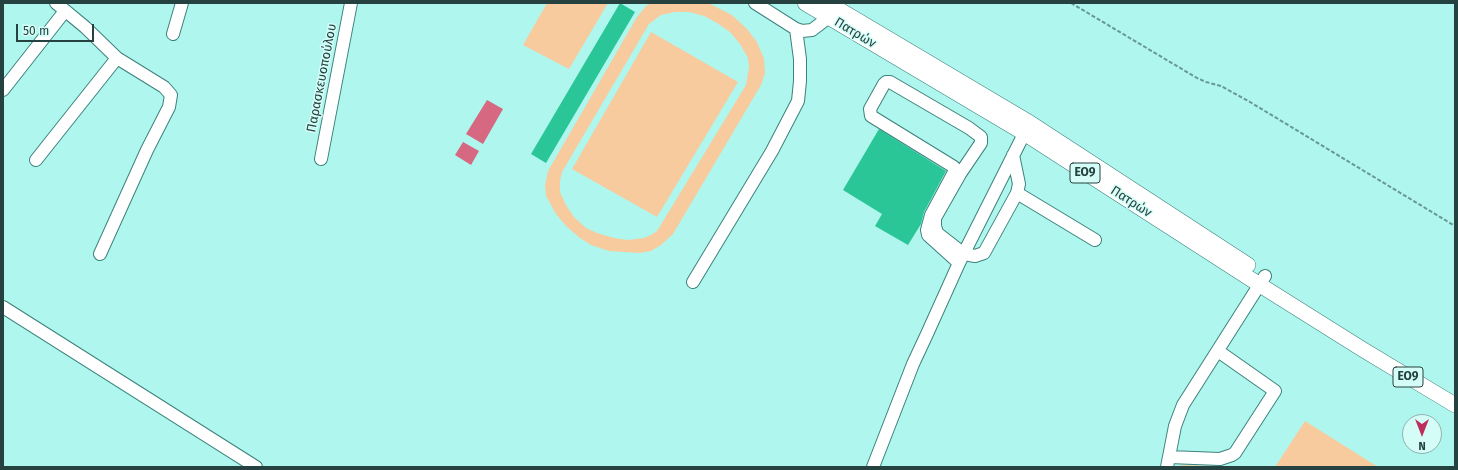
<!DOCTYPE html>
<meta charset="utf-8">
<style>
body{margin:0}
#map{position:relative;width:1458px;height:470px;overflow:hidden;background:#aff6ee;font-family:"Fira Sans",sans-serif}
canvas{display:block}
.frame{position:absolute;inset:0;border:4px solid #254240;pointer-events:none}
.north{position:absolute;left:1402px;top:414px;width:40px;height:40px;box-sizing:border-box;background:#d4fdf8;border:1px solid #8eb2ae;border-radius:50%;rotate:180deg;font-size:11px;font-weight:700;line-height:16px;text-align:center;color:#254240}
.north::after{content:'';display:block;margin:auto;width:14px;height:18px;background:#bd2e5a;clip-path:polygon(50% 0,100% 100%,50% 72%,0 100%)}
.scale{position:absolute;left:16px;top:24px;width:78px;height:18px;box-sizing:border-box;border:2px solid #254240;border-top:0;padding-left:5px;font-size:12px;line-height:14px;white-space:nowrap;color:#254240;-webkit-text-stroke:3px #d4fdf8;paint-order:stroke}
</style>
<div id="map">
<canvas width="1458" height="470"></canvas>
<div class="frame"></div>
<div class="north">N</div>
<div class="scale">50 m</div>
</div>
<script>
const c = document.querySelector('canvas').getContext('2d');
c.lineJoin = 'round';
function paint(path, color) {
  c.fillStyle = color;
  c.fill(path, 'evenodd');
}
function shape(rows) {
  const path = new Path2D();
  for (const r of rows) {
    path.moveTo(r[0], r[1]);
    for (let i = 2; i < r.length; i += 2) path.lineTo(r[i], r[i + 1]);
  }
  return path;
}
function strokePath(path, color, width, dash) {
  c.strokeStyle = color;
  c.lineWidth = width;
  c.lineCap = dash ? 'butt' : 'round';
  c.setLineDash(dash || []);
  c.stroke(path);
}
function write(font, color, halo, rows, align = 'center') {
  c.font = font + ' "Fira Sans",sans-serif';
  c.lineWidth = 3;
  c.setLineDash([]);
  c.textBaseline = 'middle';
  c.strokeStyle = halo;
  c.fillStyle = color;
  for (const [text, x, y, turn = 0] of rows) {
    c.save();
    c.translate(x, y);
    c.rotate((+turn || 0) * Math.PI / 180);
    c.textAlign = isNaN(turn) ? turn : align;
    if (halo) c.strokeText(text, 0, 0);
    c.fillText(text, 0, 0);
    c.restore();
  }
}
const green = shape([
 [547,3,608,3,569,69,523,45],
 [651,3,708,3,732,15,747,29,757,42,764,59,765,73,761,85,673,234,661,245,651,251,639,253,609,251,591,245,580,238,566,226,556,214,546,196,545,185,548,171,637,17,646,6],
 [675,12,689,12,704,16,717,23,730,32,740,44,748,58,749,67,746,85,657,231,651,235,644,238,628,240,614,238,597,233,586,228,574,217,566,205,560,192,560,181,562,172,649,24,661,15],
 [651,32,738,82,657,217,572,169],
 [1305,421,1378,467,1275,467],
 [1181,465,1244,467,1181,467]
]);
const water = shape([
 [487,100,503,109,483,144,466,134],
 [463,142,479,151,471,165,455,155]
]);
const building = shape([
 [620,3,635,12,546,163,531,154],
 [879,129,946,171,924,212,921,224,908,245,875,226,882,214,843,190]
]);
const path = shape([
 [1071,3,1197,78,1206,82,1221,86,1250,102,1455,226]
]);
const minor = shape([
 [56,3,85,27,117,58,164,87,171,95,169,107,147,150,100,254],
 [755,3,796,29,802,31,812,30,829,17],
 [173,34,182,3],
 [3,90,65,11],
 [321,159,351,3],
 [36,160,117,58],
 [1017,193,1095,240],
 [959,263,928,235,927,230,931,215,954,172,954,167,871,116,870,109,884,84,886,82,890,82,969,128,981,137,981,143,960,174,935,218,935,226,937,233,964,254,975,256,984,253,1017,193,1019,184,1013,155],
 [693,282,772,151,798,101,800,81,800,59,796,29],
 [3,307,256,467],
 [1169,457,1220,459,1232,455,1235,453,1275,391,1218,351],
 [873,467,913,364,927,334,959,263,1028,126],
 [1167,467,1175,426,1183,405,1265,276]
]);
const major = shape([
 [805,3,1024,133,1260,285,1362,349,1455,405],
 [828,3,1030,123,1248,265]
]);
const shields = [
 [1085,173,30],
 [1408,377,30]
];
const shieldNames = [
 ["ΕΟ9",1085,173],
 ["ΕΟ9",1408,377]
];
const streetNames = [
 ["Πατρών",855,33,31],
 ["Παρασκευοπούλου",322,78,-79],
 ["Πατρών",1131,202,33]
];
paint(green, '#f7cb9e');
paint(water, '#d76881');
paint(building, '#2ac698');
strokePath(minor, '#3c827c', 14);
strokePath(major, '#3c827c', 16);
strokePath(path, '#679994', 2, [4, 2]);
strokePath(minor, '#fff', 12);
strokePath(major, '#fff', 15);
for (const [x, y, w] of shields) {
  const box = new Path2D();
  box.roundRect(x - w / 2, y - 10, w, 20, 3);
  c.fillStyle = '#d4fdf8';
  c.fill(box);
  strokePath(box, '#254240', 1);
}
write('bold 12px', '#254240', null, shieldNames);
write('13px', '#254240', '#d4fdf8', streetNames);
</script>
